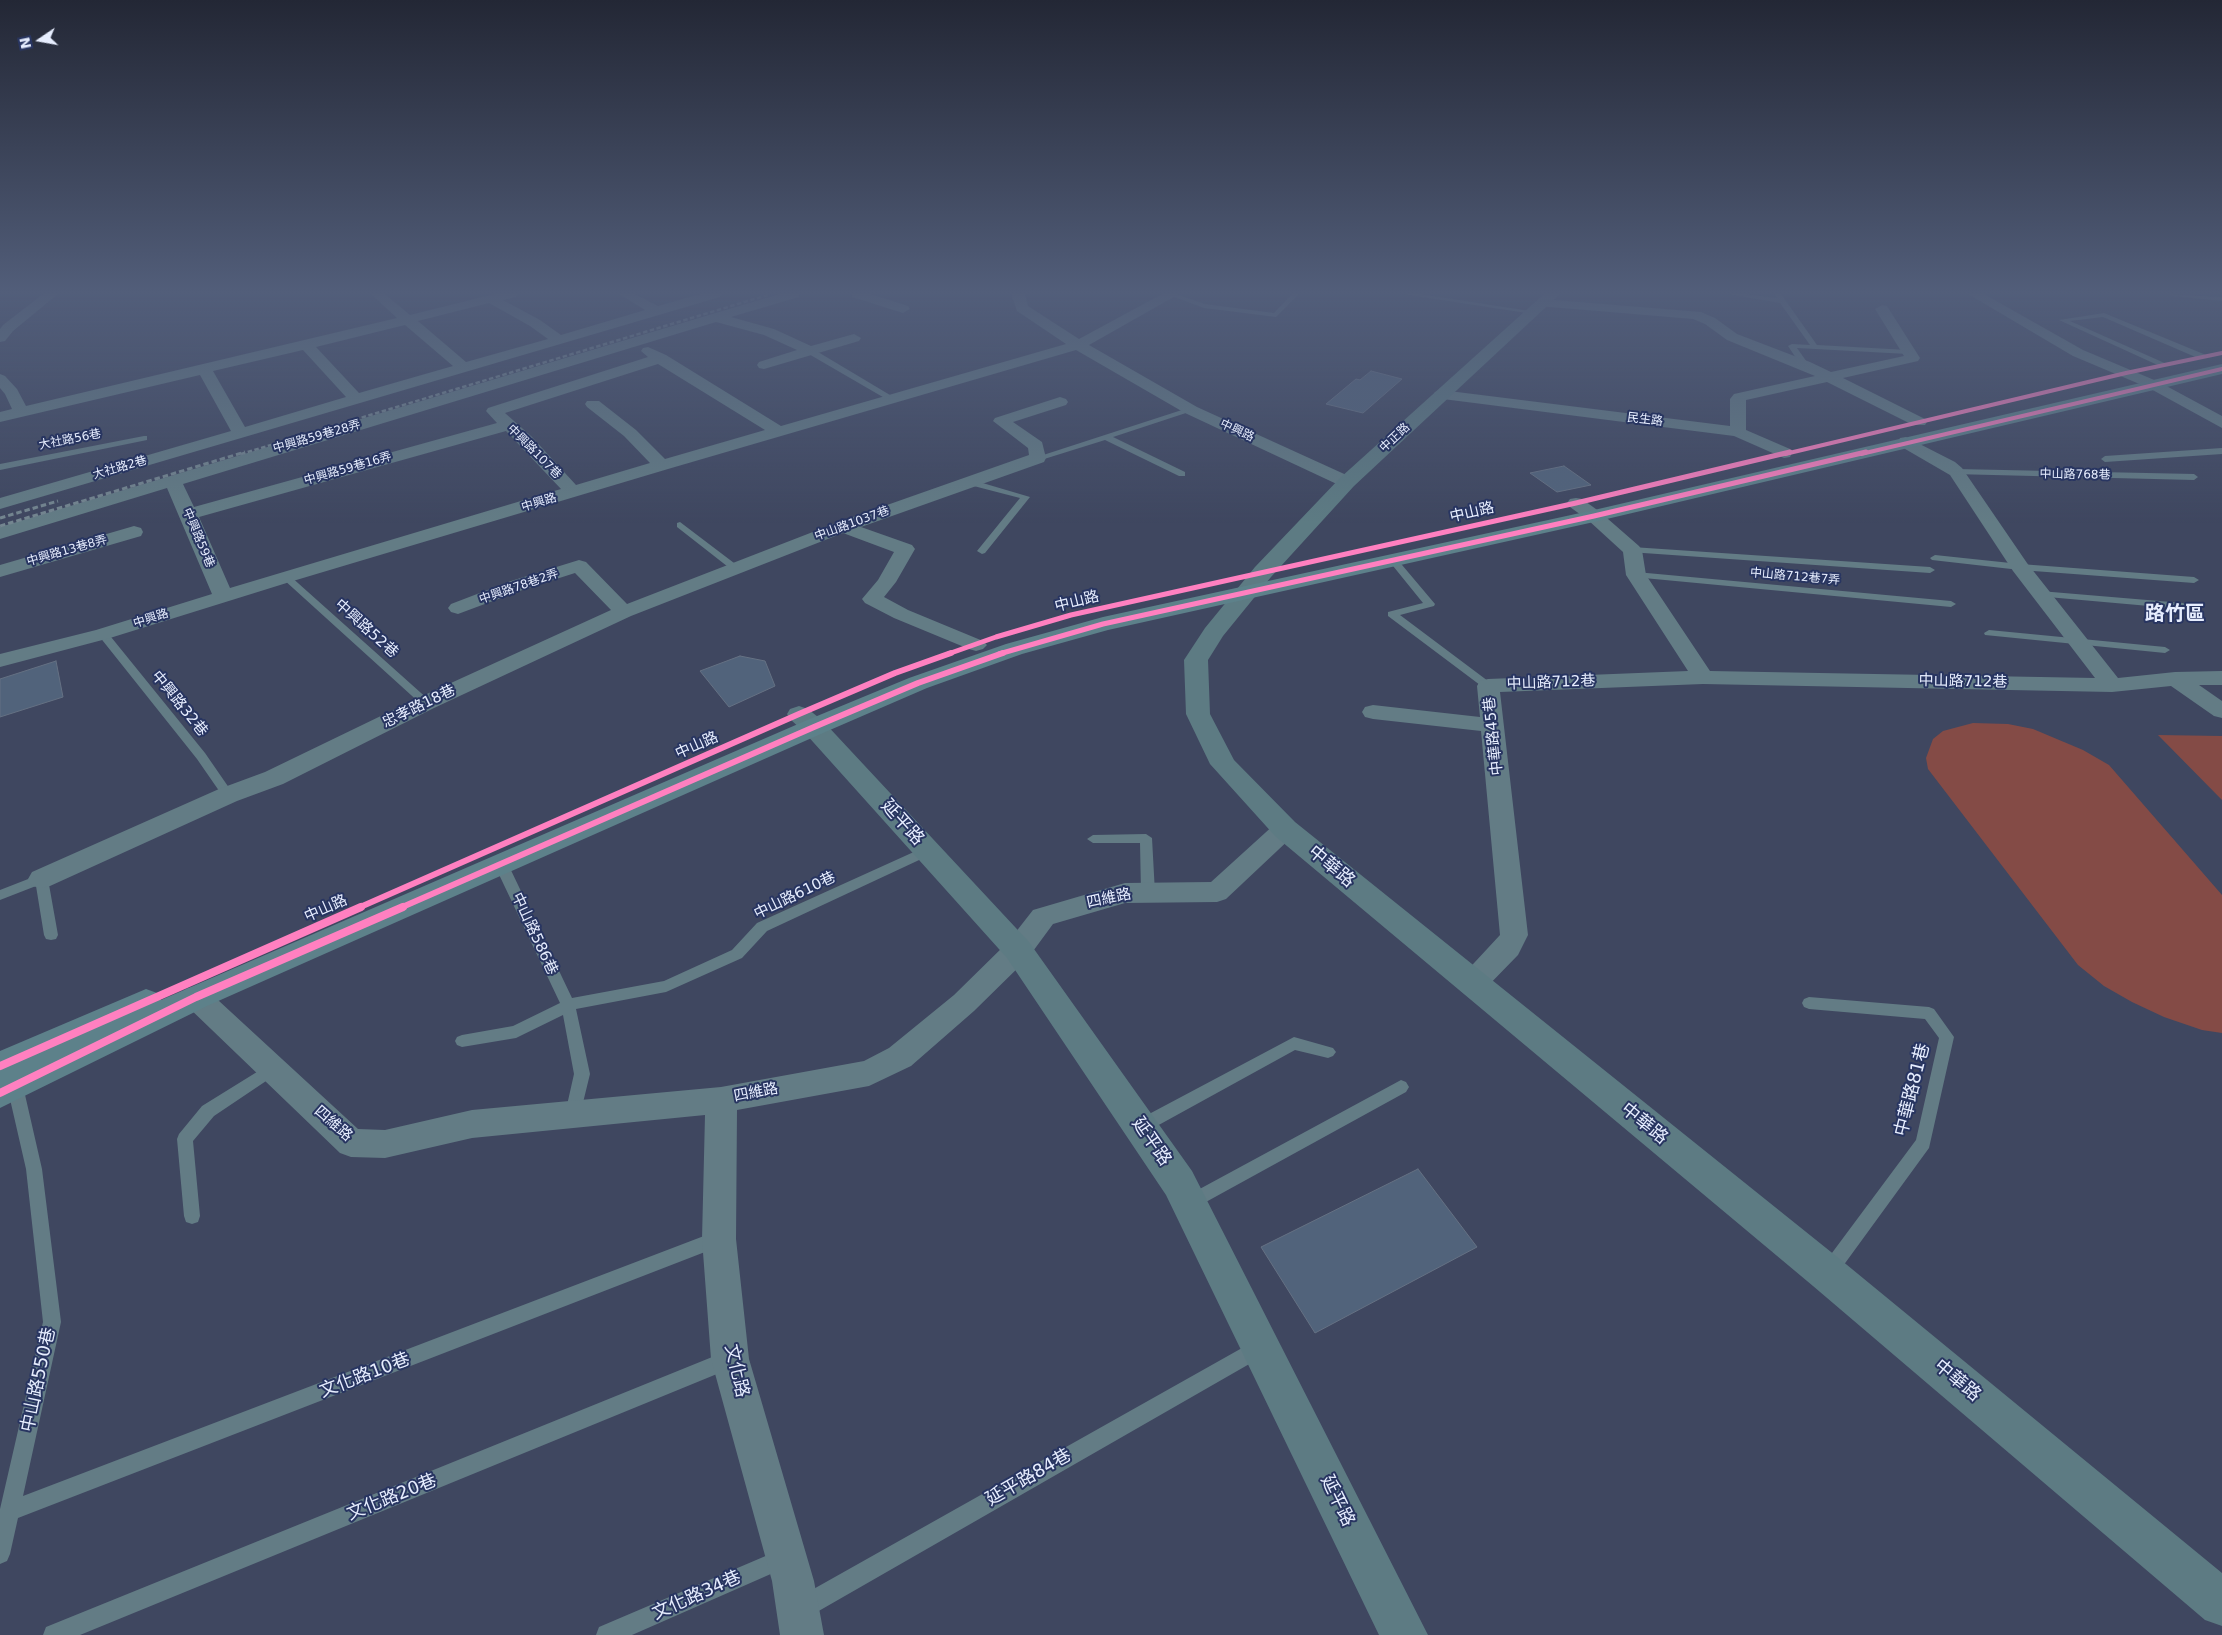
<!DOCTYPE html>
<meta charset="utf-8">
<style>
body{margin:0}
#map{position:relative;width:2222px;height:1635px;overflow:hidden;background:#3f4760;font-family:"DejaVu Sans",sans-serif}
canvas{display:block}
.north{position:absolute;left:15px;top:15px;width:50px;height:50px;-webkit-text-stroke:4px #283561;paint-order:stroke;rotate:258deg;font-size:14px;font-weight:700;line-height:20px;text-align:center;color:#e6edfe}
.north::after{content:'';display:block;margin:auto;width:18px;height:22px;background:#e6edfe;clip-path:polygon(50% 0,100% 100%,50% 72%,0 100%)}
</style>
<div id="map">
<canvas width="2222" height="1635"></canvas>
<div class="north">N</div>
</div>
<script>
const c = document.querySelector('canvas').getContext('2d');
c.lineJoin = 'round';
function paint(path, color) {
  c.fillStyle = color;
  c.fill(path, 'evenodd');
}
function shape(rows) {
  const path = new Path2D();
  for (const r of rows) {
    path.moveTo(r[0], r[1]);
    for (let i = 2; i < r.length; i += 2) path.lineTo(r[i], r[i + 1]);
  }
  return path;
}
function strokePath(path, color, width, dash) {
  c.strokeStyle = color;
  c.lineWidth = width;
  c.lineCap = dash ? 'butt' : 'round';
  c.setLineDash(dash || []);
  c.stroke(path);
}
function write(font, color, halo, rows, align = 'center') {
  c.font = font + ' "DejaVu Sans","Noto Sans TC",sans-serif';
  c.lineWidth = 4;
  c.setLineDash([]);
  c.textBaseline = 'middle';
  c.strokeStyle = halo;
  c.fillStyle = color;
  for (const [text, x, y, turn = 0] of rows) {
    c.save();
    c.translate(x, y);
    c.rotate((+turn || 0) * Math.PI / 180);
    c.textAlign = isNaN(turn) ? turn : align;
    if (halo) c.strokeText(text, 0, 0);
    c.fillText(text, 0, 0);
    c.restore();
  }
}
const green = shape([
 [1973,723,2008,724,2033,729,2083,750,2109,765,2222,895,2222,1033,2202,1030,2164,1017,2132,1002,2104,986,2078,965,1928,769,1926,758,1933,739,1943,731],
 [2158,735,2222,736,2222,800]
]);
const building = shape([
 [1371,371,1402,379,1363,413,1326,404,1356,379,1360,380,1371,371],
 [1564,466,1591,485,1557,492,1530,473,1564,466],
 [740,656,765,661,775,686,729,707,700,671,740,656],
 [56,661,63,697,0,717,0,679,56,661],
 [1418,1169,1477,1247,1315,1333,1261,1247,1418,1169]
]);
const lane = shape([
 [1176,294,1205,304,1274,313,1292,294,1299,294,1276,317,1204,308,1169,295,1176,294],
 [1402,294,1421,294,1536,312,1533,314,1402,294],
 [1727,294,1747,294,1777,298,1774,294,1781,294,1817,345,1908,350,1912,352,1908,354,1797,348,1809,365,1802,367,1788,346,1792,344,1810,345,1780,303,1727,294],
 [2169,294,2222,297,2222,301,2172,296,2169,294],
 [2104,313,2206,355,2207,357,2200,359,2103,317,2070,321,2169,365,2162,367,2059,320,2104,313],
 [807,349,813,349,895,398,888,400,807,353,807,349],
 [1188,408,1195,410,1113,437,1185,472,1185,476,1179,476,1105,440,1041,460,1034,458,1188,408],
 [144,436,147,436,147,440,0,470,0,464,144,436],
 [2222,448,2222,454,2105,462,2101,459,2105,456,2222,448],
 [1956,469,2194,474,2198,477,2194,480,1953,474,1953,470,1956,469],
 [969,479,1030,497,985,553,982,554,977,551,1020,498,966,484,965,482,969,479],
 [680,522,738,566,738,570,732,570,677,527,677,523,680,522],
 [1632,547,1930,567,1935,570,1930,573,1629,552,1627,550,1632,547],
 [1935,555,2020,564,2194,577,2199,580,2194,583,2020,570,1932,560,1930,558,1935,555],
 [1394,558,1397,559,1435,604,1434,606,1400,615,1492,684,1494,686,1492,688,1484,688,1388,616,1388,612,1423,603,1389,561,1394,558],
 [1636,572,1951,601,1956,604,1951,607,1633,577,1631,575,1636,572],
 [286,574,289,575,430,701,432,703,430,705,422,705,283,579,283,575,286,574],
 [2040,591,2183,603,2188,606,2183,609,2036,596,2036,592,2040,591],
 [1989,630,2165,647,2170,650,2165,653,1985,635,1984,633,1989,630],
 [103,631,107,632,205,753,234,795,232,798,224,798,197,759,99,636,98,634,103,631],
 [1146,834,1152,838,1155,893,1153,896,1148,898,1143,896,1141,893,1140,843,1093,843,1087,839,1093,835,1146,834],
 [927,846,932,848,933,851,932,854,767,931,742,958,666,992,576,1009,590,1074,579,1119,573,1121,567,1119,565,1114,574,1074,563,1015,516,1038,462,1047,457,1045,455,1041,457,1037,462,1035,513,1026,560,1003,494,864,496,861,501,859,506,861,508,864,572,998,664,981,732,950,757,923,927,846],
 [41,874,46,876,48,879,58,935,56,939,51,940,46,939,44,935,36,886,0,900,0,890,41,874],
 [1809,997,1929,1007,1934,1009,1954,1037,1929,1148,1835,1277,1829,1279,1823,1277,1820,1271,1823,1265,1916,1140,1939,1038,1925,1019,1809,1009,1804,1007,1802,1003,1804,999,1809,997],
 [1294,1037,1333,1048,1336,1052,1333,1056,1328,1058,1295,1050,1146,1132,1140,1134,1134,1132,1132,1127,1134,1122,1294,1037],
 [273,1062,278,1063,281,1068,278,1073,214,1116,193,1141,200,1216,198,1222,192,1224,186,1222,184,1216,177,1139,179,1134,202,1106,273,1062],
 [15,1079,20,1081,23,1086,42,1169,61,1322,23,1496,717,1231,723,1233,726,1239,723,1245,18,1518,10,1554,7,1561,0,1564,0,1509,43,1322,26,1169,7,1086,10,1081,15,1079],
 [1401,1080,1406,1082,1409,1087,1406,1092,1195,1208,1189,1211,1183,1208,1181,1203,1183,1198,1401,1080],
 [1258,1339,1265,1341,1267,1348,1265,1355,810,1616,802,1619,794,1616,791,1608,794,1600,1258,1339],
 [727,1351,734,1353,736,1360,734,1367,80,1635,43,1635,46,1627,727,1351],
 [782,1549,789,1552,792,1559,789,1566,632,1635,596,1635,599,1627,782,1549]
]);
const street = shape([
 [43,294,58,294,13,331,5,341,0,342,0,329,3,325,43,294],
 [371,294,385,294,410,315,494,294,517,294,516,297,503,300,540,320,561,335,645,310,619,294,635,294,658,306,700,294,721,294,720,297,0,509,0,498,231,431,200,375,0,422,0,412,12,409,5,394,0,388,0,374,5,376,17,389,26,406,397,318,371,294],
 [489,303,530,326,548,339,466,362,418,321,489,303],
 [405,325,453,366,359,393,316,347,405,325],
 [303,350,346,397,245,427,213,371,303,350],
 [779,294,800,294,799,297,731,317,774,329,811,346,854,334,861,338,859,341,764,369,759,368,757,365,759,362,797,350,764,335,716,322,183,484,194,507,497,423,486,411,488,408,648,357,641,351,643,348,648,347,666,355,781,426,1066,344,1017,311,1011,294,1025,294,1028,306,1079,339,1162,294,1179,294,1089,345,1197,407,1353,478,1356,482,1353,486,1347,487,1341,486,1185,413,1076,350,668,469,293,581,110,638,0,667,0,654,96,630,212,594,167,488,0,539,0,527,779,294],
 [658,364,765,430,665,459,636,430,599,401,587,401,585,404,587,407,624,436,650,463,576,485,532,437,505,413,658,364],
 [506,431,561,489,230,588,199,517,506,431],
 [851,294,871,294,908,306,910,309,903,313,852,297,851,294],
 [1968,294,1984,294,2083,350,2159,382,2222,416,2222,428,2149,388,2073,356,1968,294],
 [1543,299,1701,312,1715,318,1737,334,1810,362,1831,372,1904,356,1875,309,1882,305,1887,306,1920,358,1918,361,1843,378,1925,419,1927,422,1925,425,1913,425,1827,382,1746,400,1746,430,1790,449,1792,453,1790,457,1784,458,1734,436,1435,398,1433,395,1435,392,1441,390,1730,426,1730,399,1734,394,1815,376,1727,340,1705,324,1693,319,1538,306,1536,303,1538,300,1543,299],
 [1060,397,1066,399,1068,402,1066,405,1013,422,1042,442,1046,458,1044,462,861,527,912,545,915,549,896,582,884,597,908,610,983,641,987,645,983,649,976,651,969,649,894,618,865,603,862,599,878,580,894,552,843,533,631,616,434,708,283,784,237,801,50,886,41,888,32,886,28,879,32,872,219,789,265,772,418,698,611,610,575,573,525,589,458,614,451,612,448,608,451,604,511,581,579,560,586,562,627,604,836,523,1029,455,1028,448,993,421,995,418,1060,397],
 [1906,437,1955,462,1962,468,2027,563,2118,678,2175,672,2222,671,2222,685,2199,685,2222,701,2222,718,2214,716,2171,686,2112,692,1703,684,1500,692,1528,935,1518,955,1482,992,1472,995,1462,992,1458,984,1462,976,1500,935,1481,731,1373,719,1365,717,1362,712,1365,707,1373,705,1480,717,1477,686,1480,681,1488,679,1688,671,1626,575,1623,552,1588,520,1570,507,1567,503,1570,499,1576,498,1582,499,1600,512,1639,546,1642,550,1646,575,1710,671,2095,678,2013,571,1950,475,1900,446,1898,442,1900,438,1906,437],
 [134,526,141,528,143,532,141,536,0,577,0,565,134,526],
 [1285,820,1294,823,1298,829,1294,835,1226,899,1217,902,1125,903,1053,924,1028,958,974,1011,911,1066,869,1086,737,1110,736,1239,749,1359,814,1581,824,1635,780,1635,772,1581,711,1359,702,1239,705,1115,472,1138,385,1158,351,1157,340,1153,186,1005,181,997,186,989,196,986,206,989,358,1129,385,1130,472,1110,721,1087,864,1061,889,1048,954,995,1008,942,1033,910,1125,883,1211,882,1276,823,1285,820]
]);
const secondary = shape([
 [1544,294,1560,294,1354,486,1271,577,1223,636,1208,660,1210,714,1234,760,1295,822,1841,1260,2222,1573,2222,1626,2205,1620,1813,1286,1275,836,1210,764,1186,714,1184,660,1205,628,1255,567,1340,478,1544,294],
 [799,706,808,709,823,721,1029,942,1192,1171,1428,1635,1379,1635,1166,1195,1007,958,805,733,790,719,787,714,790,709,799,706]
]);
const primary = shape([
 [2222,364,2222,374,1594,522,1108,630,1022,654,927,688,823,733,207,1006,0,1108,0,1051,146,989,157,993,161,1000,805,721,909,678,1006,644,1103,617,1594,510,2222,364]
]);
const railFar1 = shape([
 [241,454,771,294]
]);
const rail = shape([
 [0,518,58,501],
 [0,526,245,452]
]);
const cyclewayFar3 = shape([
 [1785,454,2126,373,2222,353],
 [1861,454,2222,369]
]);
const cyclewayFar2 = shape([
 [948,654,996,637,1071,615,1576,503,1790,452],
 [999,654,1103,624,1594,516,1866,452]
]);
const cyclewayFar1 = shape([
 [358,908,799,714,895,673,951,653],
 [400,908,814,727,918,683,1003,653]
]);
const cycleway = shape([
 [0,1066,361,907],
 [0,1093,196,997,403,907]
]);
const farStreetnames = [
 ["民生路",1645,420,7],
 ["中興路",1237,431,25],
 ["中興路59巷28弄",317,437,-16],
 ["中正路",1395,438,-43],
 ["大社路56巷",70,440,-11],
 ["中興路107巷",534,452,45],
 ["大社路2巷",120,468,-16],
 ["中興路59巷16弄",348,469,-16],
 ["中山路768巷",2075,475,1],
 ["中興路",539,503,-17],
 ["中山路1037巷",852,524,-20],
 ["中興路59巷",198,538,67],
 ["中興路13巷8弄",67,551,-16],
 ["中山路712巷7弄",1795,577,5],
 ["中興路78巷2弄",519,587,-19],
 ["中興路",151,619,-18]
];
const streetNames = [
 ["中山路",1472,513,-13],
 ["中山路",1077,602,-14],
 ["中興路52巷",366,629,42],
 ["中山路712巷",1963,682,1],
 ["中山路712巷",1551,683,-2],
 ["中興路32巷",179,704,51],
 ["忠孝路18巷",419,707,-26],
 ["中華路45巷",1494,736,-96],
 ["中山路",697,746,-24],
 ["中山路610巷",795,896,-26],
 ["四維路",1109,899,-12],
 ["中山路",326,909,-24],
 ["中山路586巷",534,934,65],
 ["四維路",756,1093,-11],
 ["四維路",333,1124,41]
];
const nearStreetnames = [
 ["延平路",902,823,48],
 ["中華路",1331,867,40],
 ["中華路81巷",1913,1090,-76],
 ["中華路",1644,1124,39],
 ["延平路",1151,1142,55],
 ["文化路",736,1371,77],
 ["文化路10巷",365,1376,-21],
 ["中山路550巷",39,1380,-78],
 ["中華路",1957,1381,40],
 ["延平路84巷",1029,1478,-30],
 ["文化路20巷",392,1498,-22],
 ["延平路",1337,1501,64],
 ["文化路34巷",697,1596,-24]
];
const districtNames = [
 ["路竹區",2175,615]
];
paint(green, '#844b46');
paint(building, '#51637b');
strokePath(building, '#657183', 1);
paint(lane, '#637c85');
paint(street, '#637c85');
paint(secondary, '#5d7b83');
paint(primary, '#5d818a');
strokePath(railFar1, '#748690', 2.5, [4.5, 2.5]);
strokePath(rail, '#748690', 3, [5.5, 3]);
strokePath(cyclewayFar3, '#ff80c0', 4);
strokePath(cyclewayFar2, '#ff80c0', 5);
strokePath(cyclewayFar1, '#ff80c0', 6);
strokePath(cycleway, '#ff80c0', 8);
const sky = c.createLinearGradient(0, 0, 0, 523);
sky.addColorStop(0, '#232735');
sky.addColorStop(0.56, '#525e7a');
sky.addColorStop(1, '#525e7a00');
c.fillStyle = sky;
c.fillRect(0, 0, 2222, 523);
write('12px', '#e6edfe', '#283561', farStreetnames);
write('15px', '#e6edfe', '#283561', streetNames);
write('18px', '#e6edfe', '#283561', nearStreetnames);
write('bold 20px', '#e6edfe', '#283561', districtNames);
</script>
